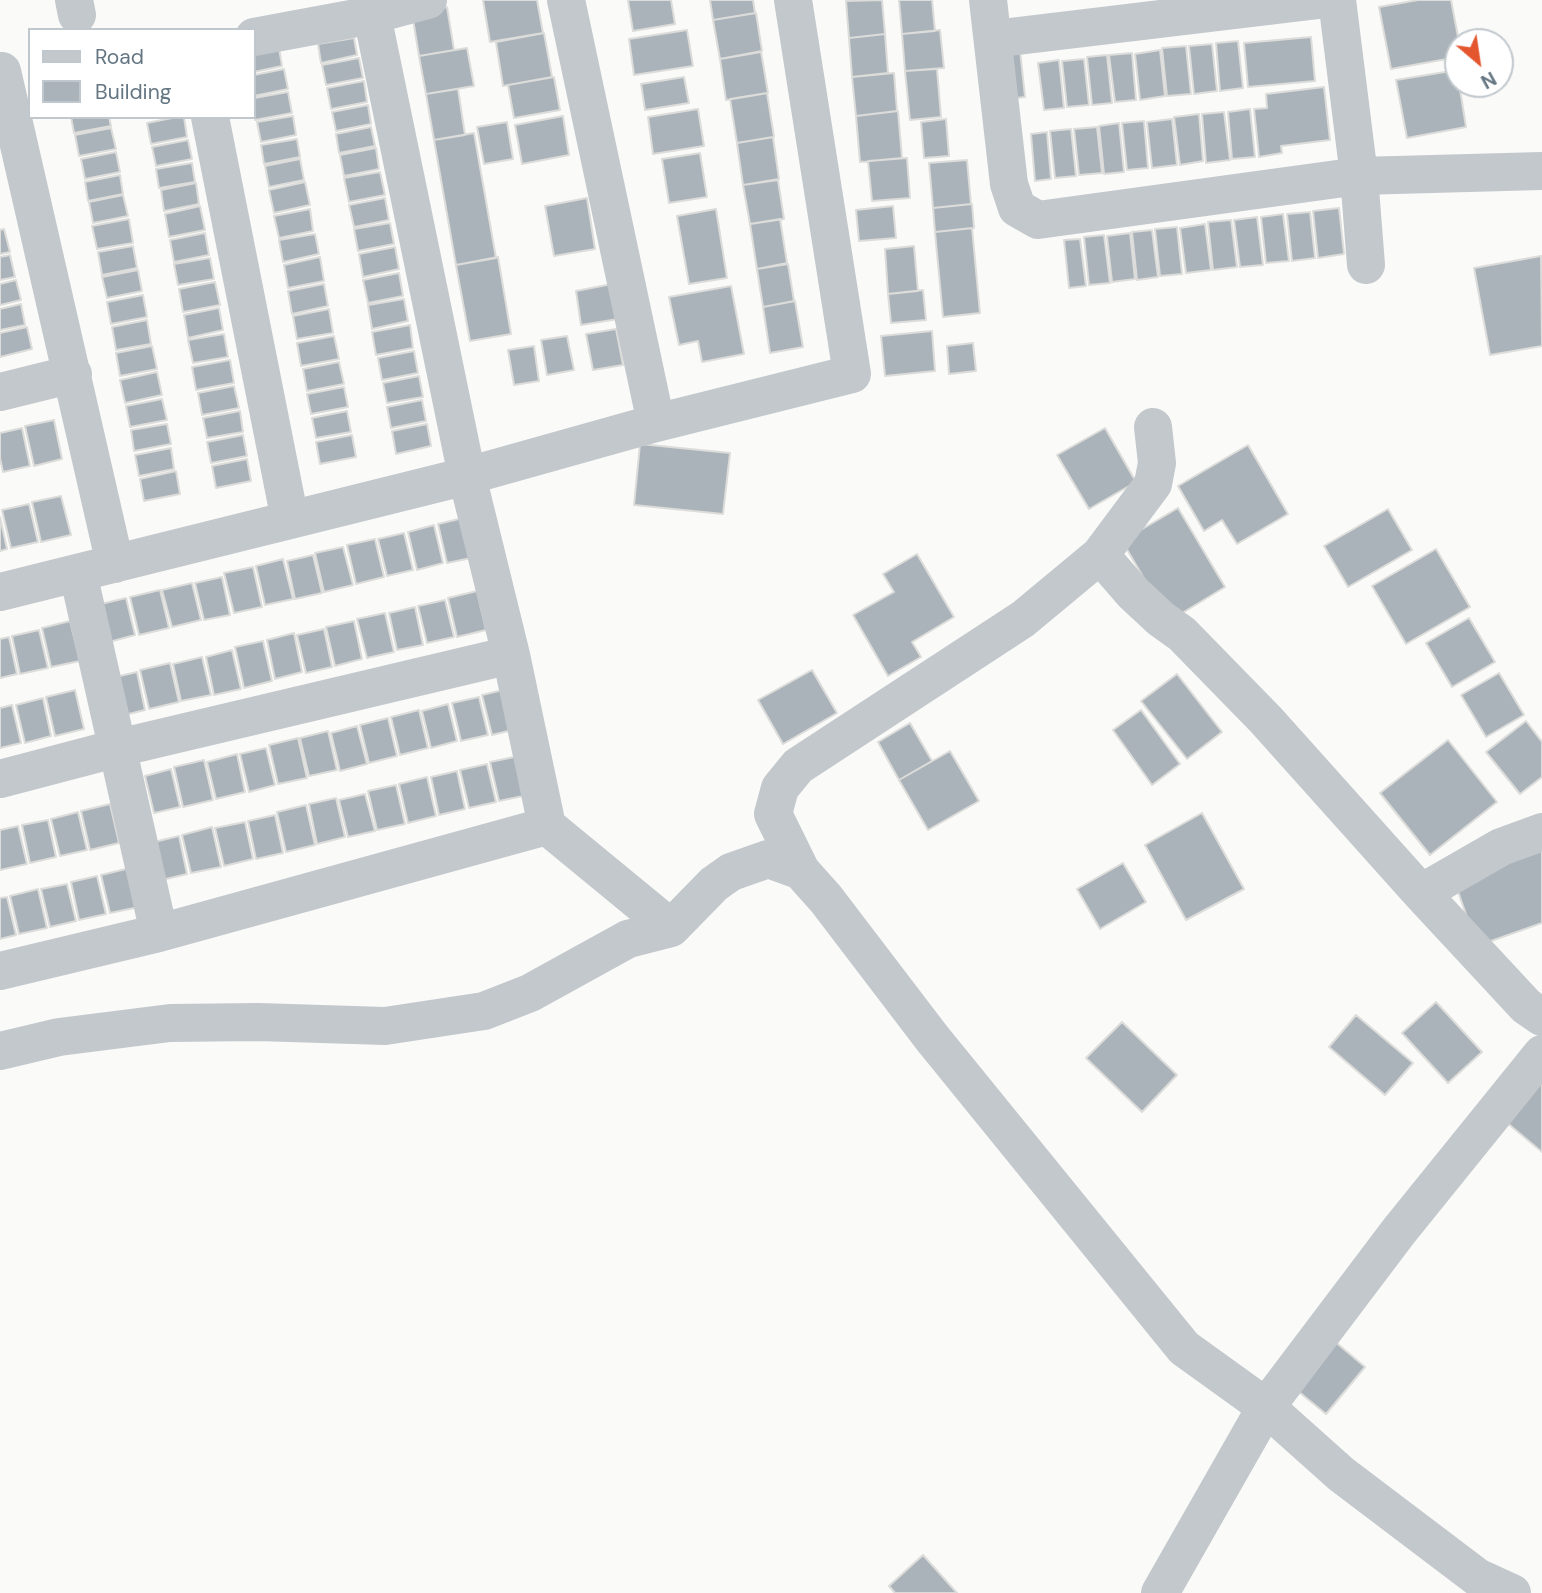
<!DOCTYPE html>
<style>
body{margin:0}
#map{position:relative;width:1542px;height:1593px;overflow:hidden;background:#fafaf8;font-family:"DM Sans",sans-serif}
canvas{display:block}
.legend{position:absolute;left:28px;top:28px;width:228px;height:91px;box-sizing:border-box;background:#fff;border:2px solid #c1c8cd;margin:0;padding:9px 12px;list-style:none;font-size:21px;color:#657683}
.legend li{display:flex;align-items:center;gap:14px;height:35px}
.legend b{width:35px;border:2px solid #c1c8cd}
.north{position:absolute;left:1444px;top:28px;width:70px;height:70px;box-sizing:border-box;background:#fff;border:2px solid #c1c8cd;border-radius:50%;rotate:151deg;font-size:19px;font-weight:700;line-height:28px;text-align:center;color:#657683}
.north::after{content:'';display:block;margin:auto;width:24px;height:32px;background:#e4572e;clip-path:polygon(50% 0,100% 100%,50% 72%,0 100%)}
</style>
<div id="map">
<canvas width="1542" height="1593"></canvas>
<ul class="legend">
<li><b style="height:9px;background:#c3c8cc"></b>Road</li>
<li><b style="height:19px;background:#aab3b9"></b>Building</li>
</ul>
<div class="north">N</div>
</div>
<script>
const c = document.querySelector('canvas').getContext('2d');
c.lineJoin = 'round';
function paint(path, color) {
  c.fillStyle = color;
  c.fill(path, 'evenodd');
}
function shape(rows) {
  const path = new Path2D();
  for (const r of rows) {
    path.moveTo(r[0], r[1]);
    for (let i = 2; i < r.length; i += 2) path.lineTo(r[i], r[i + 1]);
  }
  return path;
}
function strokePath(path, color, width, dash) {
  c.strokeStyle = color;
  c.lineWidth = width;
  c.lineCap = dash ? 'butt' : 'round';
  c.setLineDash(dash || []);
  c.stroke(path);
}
const building = shape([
 [483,0,537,0,543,33,490,42,483,0],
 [628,0,671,0,675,24,633,31,628,0],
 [710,0,753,0,755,13,713,20,710,0],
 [882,0,885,34,849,38,846,1,882,0],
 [899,0,932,0,935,31,902,34,899,0],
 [1418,0,1451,0,1459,42,1458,57,1391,69,1379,7,1418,0],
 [447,7,454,50,419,56,412,13,447,7],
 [756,13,762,51,720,59,713,20,756,13],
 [687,30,693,66,634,75,629,39,687,30],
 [940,30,944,68,905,71,902,34,940,30],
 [544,33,552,77,503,86,496,42,544,33],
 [885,34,888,73,852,77,849,38,885,34],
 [1311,37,1315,81,1248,87,1244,43,1311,37],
 [354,38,357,55,321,63,318,44,354,38],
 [1238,41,1243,88,1220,91,1216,43,1238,41],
 [1212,44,1217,91,1194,94,1189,46,1212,44],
 [1186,46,1191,94,1167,96,1162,48,1186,46],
 [279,48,282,66,254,72,254,53,279,48],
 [467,48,474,86,426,94,419,56,467,48],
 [1020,50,1025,97,1009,99,1004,52,1020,50],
 [1160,50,1165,96,1140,100,1135,54,1160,50],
 [761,52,768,93,726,100,720,59,761,52],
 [1132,53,1136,100,1115,102,1109,55,1132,53],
 [1107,55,1112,103,1092,105,1087,57,1107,55],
 [359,58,363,78,326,85,322,65,359,58],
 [1084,59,1089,105,1067,107,1062,61,1084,59],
 [1059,60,1064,108,1044,110,1038,63,1059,60],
 [284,69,288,89,254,96,254,75,284,69],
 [937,69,941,117,910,120,905,71,937,69],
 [1457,70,1466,127,1407,138,1396,80,1457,70],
 [894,73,897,111,856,116,852,77,894,73],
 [554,77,560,110,514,118,508,85,554,77],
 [684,77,689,103,645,110,641,84,684,77],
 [364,81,367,102,331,109,327,88,364,81],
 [1324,87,1330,140,1281,146,1282,153,1259,157,1254,109,1267,108,1266,94,1324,87],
 [458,89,465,135,434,140,426,94,458,89],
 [288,92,292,113,255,120,254,98,288,92],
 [767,93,774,137,737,143,730,99,767,93],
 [368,105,371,124,336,131,332,112,368,105],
 [698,109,704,146,653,154,648,117,698,109],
 [1250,109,1255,157,1232,159,1228,112,1250,109],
 [898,111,902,158,860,162,856,116,898,111],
 [1224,112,1230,160,1206,163,1202,114,1224,112],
 [1199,114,1203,161,1180,165,1174,117,1199,114],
 [293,116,296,135,261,142,257,122,293,116],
 [563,116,569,155,522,164,515,125,563,116],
 [71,117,109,117,111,126,74,133,71,117],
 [177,117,184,117,187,137,151,144,147,123,177,117],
 [946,119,949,156,924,158,921,122,946,119],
 [1172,119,1177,165,1152,168,1147,122,1172,119],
 [1144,121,1148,168,1127,170,1122,123,1144,121],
 [507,122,513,159,484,164,477,127,507,122],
 [1119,123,1124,172,1104,174,1099,126,1119,123],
 [371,127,375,146,339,153,336,134,371,127],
 [1097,127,1102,173,1079,175,1074,129,1097,127],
 [111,128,116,149,79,156,75,135,111,128],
 [1071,129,1076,176,1055,178,1050,131,1071,129],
 [1047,132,1051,179,1035,181,1031,134,1047,132],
 [474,133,496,258,456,265,434,140,474,133],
 [773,137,779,179,743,185,737,143,773,137],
 [297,139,300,157,264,164,261,145,297,139],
 [188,140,192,159,156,166,152,147,188,140],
 [376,148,379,169,344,176,340,155,376,148],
 [116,152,120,172,85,179,81,159,116,152],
 [700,153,707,197,669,203,662,159,700,153],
 [907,158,910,198,872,201,868,161,907,158],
 [300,159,304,180,269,187,265,166,300,159],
 [967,160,971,204,933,208,929,163,967,160],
 [192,163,195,182,159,188,156,169,192,163],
 [380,172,385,195,349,202,344,178,380,172],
 [120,175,123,194,88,201,85,182,120,175],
 [778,180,784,219,750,224,743,185,778,180],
 [305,182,310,205,274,213,269,190,305,182],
 [196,183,199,204,164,211,161,190,196,183],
 [123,195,128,216,93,223,89,202,123,195],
 [385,198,389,220,354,227,349,205,385,198],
 [587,198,595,249,554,256,545,206,587,198],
 [972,204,974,228,935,232,933,208,972,204],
 [200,206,205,230,169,237,165,214,200,206],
 [893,206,896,238,859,241,856,210,893,206],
 [1339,208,1344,254,1318,258,1313,211,1339,208],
 [310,209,313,231,279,238,274,216,310,209],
 [716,209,727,278,689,284,677,216,716,209],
 [1310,212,1315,258,1292,261,1287,214,1310,212],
 [1283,214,1289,261,1266,263,1261,217,1283,214],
 [1257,217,1263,265,1240,267,1234,220,1257,217],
 [129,219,133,243,97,249,92,226,129,219],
 [780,219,787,263,757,269,750,224,780,219],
 [1231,220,1237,267,1213,270,1208,222,1231,220],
 [390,223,394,244,358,251,354,229,390,223],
 [1205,224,1211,270,1186,273,1180,228,1205,224],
 [1177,227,1182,274,1160,276,1155,229,1177,227],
 [972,228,980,313,943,317,935,232,972,228],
 [4,229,10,252,0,254,0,230,4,229],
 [1152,230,1158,277,1137,280,1132,232,1152,230],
 [205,233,209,255,174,262,170,240,205,233],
 [1130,233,1135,279,1112,282,1107,236,1130,233],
 [315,234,319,254,283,262,279,240,315,234],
 [1104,235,1110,283,1089,285,1084,237,1104,235],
 [1080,239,1086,286,1069,288,1064,240,1080,239],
 [133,246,137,268,102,275,98,252,133,246],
 [914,246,918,291,888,294,885,249,914,246],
 [395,247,399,269,363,277,359,254,395,247],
 [10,255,15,277,0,280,0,257,10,255],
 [1541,256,1542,346,1490,355,1474,268,1541,256],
 [320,257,324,281,288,288,284,265,320,257],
 [498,257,511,334,470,341,456,265,498,257],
 [210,258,214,279,178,285,174,264,210,258],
 [788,264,794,301,763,307,757,269,788,264],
 [138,270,142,291,107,298,102,277,138,270],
 [399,273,403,296,368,303,363,280,399,273],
 [16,280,21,300,0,305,0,284,16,280],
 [215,282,220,305,183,312,179,289,215,282],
 [324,284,328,306,292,314,288,291,324,284],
 [612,284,618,319,581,325,576,291,612,284],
 [731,286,744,354,702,362,698,341,679,345,669,297,731,286],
 [923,290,926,320,891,323,888,294,923,290],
 [143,295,147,317,111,324,107,302,143,295],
 [404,299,408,321,372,329,368,305,404,299],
 [795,301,803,347,770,353,763,307,795,301],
 [21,304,25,325,0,330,0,309,21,304],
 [219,308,223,330,188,338,184,315,219,308],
 [329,309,333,333,297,339,293,316,329,309],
 [147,320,151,344,116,350,112,327,147,320],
 [410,325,413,348,376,355,372,332,410,325],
 [27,327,32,349,0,357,0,333,27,327],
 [616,329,623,365,593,370,586,334,616,329],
 [932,331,935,371,885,376,881,336,932,331],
 [224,334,228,357,193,363,188,340,224,334],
 [334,336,339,359,301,366,297,343,334,336],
 [567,336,574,370,547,375,541,340,567,336],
 [973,343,976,371,949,374,947,346,973,343],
 [152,346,157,369,120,376,116,353,152,346],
 [534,346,539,381,514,385,508,350,534,346],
 [414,351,418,373,382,380,378,358,414,351],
 [230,360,234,383,196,390,192,367,230,360],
 [339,362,344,384,307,391,303,369,339,362],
 [157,372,162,395,125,403,120,380,157,372],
 [419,376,423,397,387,403,383,383,419,376],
 [234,386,239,408,202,415,198,393,234,386],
 [344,387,348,407,311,414,307,394,344,387],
 [162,399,167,420,130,427,126,406,162,399],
 [422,400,426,421,391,428,387,407,422,400],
 [240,411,243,432,207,438,203,418,240,411],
 [347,411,351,432,316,438,312,418,347,411],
 [54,420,62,459,34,466,25,426,54,420],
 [167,424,171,444,134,451,131,430,167,424],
 [427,424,431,446,396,454,392,431,427,424],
 [22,428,30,466,3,472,0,458,0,433,22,428],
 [1105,428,1136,482,1089,509,1057,455,1105,428],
 [243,435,247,456,211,463,207,442,243,435],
 [352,435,356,457,320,464,316,442,352,435],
 [640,444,730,453,723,514,634,505,640,444],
 [1248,445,1288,514,1237,544,1222,520,1204,531,1178,486,1248,445],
 [171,448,174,469,139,476,135,455,171,448],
 [247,459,251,481,216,488,212,466,247,459],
 [176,471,180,494,144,501,140,479,176,471],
 [61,496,71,535,41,542,32,502,61,496],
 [29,504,38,542,11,548,2,510,29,504],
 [1178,508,1225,587,1169,621,1122,541,1178,508],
 [1388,509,1412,550,1348,587,1324,546,1388,509],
 [0,517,7,549,0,551,0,517],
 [467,517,476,557,447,563,438,524,467,517],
 [434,525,443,563,417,570,408,532,434,525],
 [404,533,413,570,387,576,378,539,404,533],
 [375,539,384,577,356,584,347,545,375,539],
 [343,547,353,585,324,592,315,553,343,547],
 [1436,549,1470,607,1406,644,1372,586,1436,549],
 [917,554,954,617,912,642,921,657,888,676,853,615,894,592,883,574,917,554],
 [313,555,322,593,295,599,287,561,313,555],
 [283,559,293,599,265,605,256,566,283,559],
 [253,567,262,607,234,613,224,573,253,567],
 [222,577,230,615,204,620,195,583,222,577],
 [192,583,201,620,172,627,162,590,192,583],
 [160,590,169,628,139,635,130,597,160,590],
 [477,591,486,630,457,637,448,598,477,591],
 [126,598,135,635,109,642,101,604,126,598],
 [445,600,454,637,427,643,418,606,445,600],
 [415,607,423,645,397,650,389,613,415,607],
 [385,613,394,652,367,658,357,619,385,613],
 [1469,618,1495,662,1452,687,1426,643,1469,618],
 [70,621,80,661,51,667,42,628,70,621],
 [354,621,362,659,335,666,326,627,354,621],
 [324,629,332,667,306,673,297,635,324,629],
 [39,630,48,668,20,674,12,636,39,630],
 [294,633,302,672,275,679,267,640,294,633],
 [9,637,17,674,0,678,0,639,9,637],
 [263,641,272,681,244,688,235,647,263,641],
 [232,650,241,689,214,695,206,657,232,650],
 [202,657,211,695,181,701,173,664,202,657],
 [170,663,179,702,149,709,140,670,170,663],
 [812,670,837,713,783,744,758,700,812,670],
 [137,672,145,710,120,716,111,678,137,672],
 [1499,673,1524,715,1486,737,1461,695,1499,673],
 [1177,674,1222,732,1187,759,1141,701,1177,674],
 [511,688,520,728,492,735,482,695,511,688],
 [75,690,84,729,55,736,46,697,75,690],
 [479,697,488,735,461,741,452,703,479,697],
 [43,698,51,736,25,743,16,705,43,698],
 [448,704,457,741,431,748,422,711,448,704],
 [12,705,21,743,0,748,0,708,12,705],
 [419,710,428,748,400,755,391,717,419,710],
 [1141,710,1180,764,1152,785,1113,730,1141,710],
 [388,718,397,756,369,763,360,725,388,718],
 [1526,721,1542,742,1542,777,1520,794,1486,752,1526,721],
 [910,723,932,761,899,780,878,742,910,723],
 [357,726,367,764,340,771,331,733,357,726],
 [328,731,337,770,309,776,300,738,328,731],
 [298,738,307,778,278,784,269,745,298,738],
 [1448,740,1497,802,1430,855,1380,793,1448,740],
 [266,748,275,785,249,792,240,754,266,748],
 [950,751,979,801,928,830,899,780,950,751],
 [237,754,245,792,216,799,207,762,237,754],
 [519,756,528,795,499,801,490,762,519,756],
 [204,760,213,800,183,807,174,767,204,760],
 [487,764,496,802,469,808,460,770,487,764],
 [171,769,180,807,154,813,145,776,171,769],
 [457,771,465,809,439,815,431,777,457,771],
 [427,777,436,816,408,823,399,784,427,777],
 [396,785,405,824,377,830,368,791,396,785],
 [365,794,375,831,348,837,339,800,365,794],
 [336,798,345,837,317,844,309,804,336,798],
 [110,804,119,843,90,850,81,811,110,804],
 [306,805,315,845,286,852,277,812,306,805],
 [78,812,87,850,60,856,51,819,78,812],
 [1202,813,1244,889,1186,920,1145,845,1202,813],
 [275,815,283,853,256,859,248,821,275,815],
 [48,820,56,857,30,863,22,825,48,820],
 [245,822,253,859,224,866,215,828,245,822],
 [18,826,27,864,0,870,0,830,18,826],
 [212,827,221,867,191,873,182,835,212,827],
 [179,836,187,874,162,880,154,842,179,836],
 [1542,846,1542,923,1477,946,1453,877,1542,846],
 [1123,863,1146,902,1100,929,1077,889,1123,863],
 [130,868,139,907,110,913,101,875,130,868],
 [97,876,106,914,79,920,71,882,97,876],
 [67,884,76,921,50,927,41,889,67,884],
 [38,889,47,928,19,934,10,896,38,889],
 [7,897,16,935,0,939,0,898,7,897],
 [1436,1002,1482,1052,1448,1083,1402,1033,1436,1002],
 [1356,1015,1413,1063,1385,1095,1329,1047,1356,1015],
 [1122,1022,1177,1075,1142,1112,1086,1058,1122,1022],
 [1542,1077,1542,1152,1505,1121,1542,1077],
 [1333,1340,1365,1367,1326,1414,1293,1387,1333,1340],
 [923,1555,957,1593,895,1593,889,1586,923,1555]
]);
const street = shape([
 [74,0,77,15],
 [566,0,656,423],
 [988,0,1009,184,1017,208,1038,220,1359,176,1542,171],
 [1337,0,1359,176,1366,265],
 [372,15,467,476,511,655,547,826],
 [254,37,372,15,428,0],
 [993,39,1319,0],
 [2,71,115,564],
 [210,117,290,520],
 [0,392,73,374],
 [1153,427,1157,463,1153,484,1100,555,1133,593,1161,619,1182,634,1266,720,1421,893,1526,1006,1542,1017],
 [78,573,159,933],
 [0,592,467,476,656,423,852,374,793,0],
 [0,779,118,748,511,655],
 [801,871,773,814,780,788,798,766,1023,619,1100,555],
 [1421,893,1501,847,1542,832],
 [0,971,159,933,547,826,671,928],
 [0,1051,59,1037,170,1023,258,1022,385,1026,484,1011,530,993,628,939,671,928,714,884,731,872,768,859,801,871,826,899,932,1038,1184,1348,1266,1407,1341,1474,1477,1577,1512,1593],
 [1160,1593,1266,1407,1399,1231,1542,1054]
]);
paint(building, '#aab3b9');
strokePath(building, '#dcdcda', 2);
strokePath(street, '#c3c8cc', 38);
</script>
